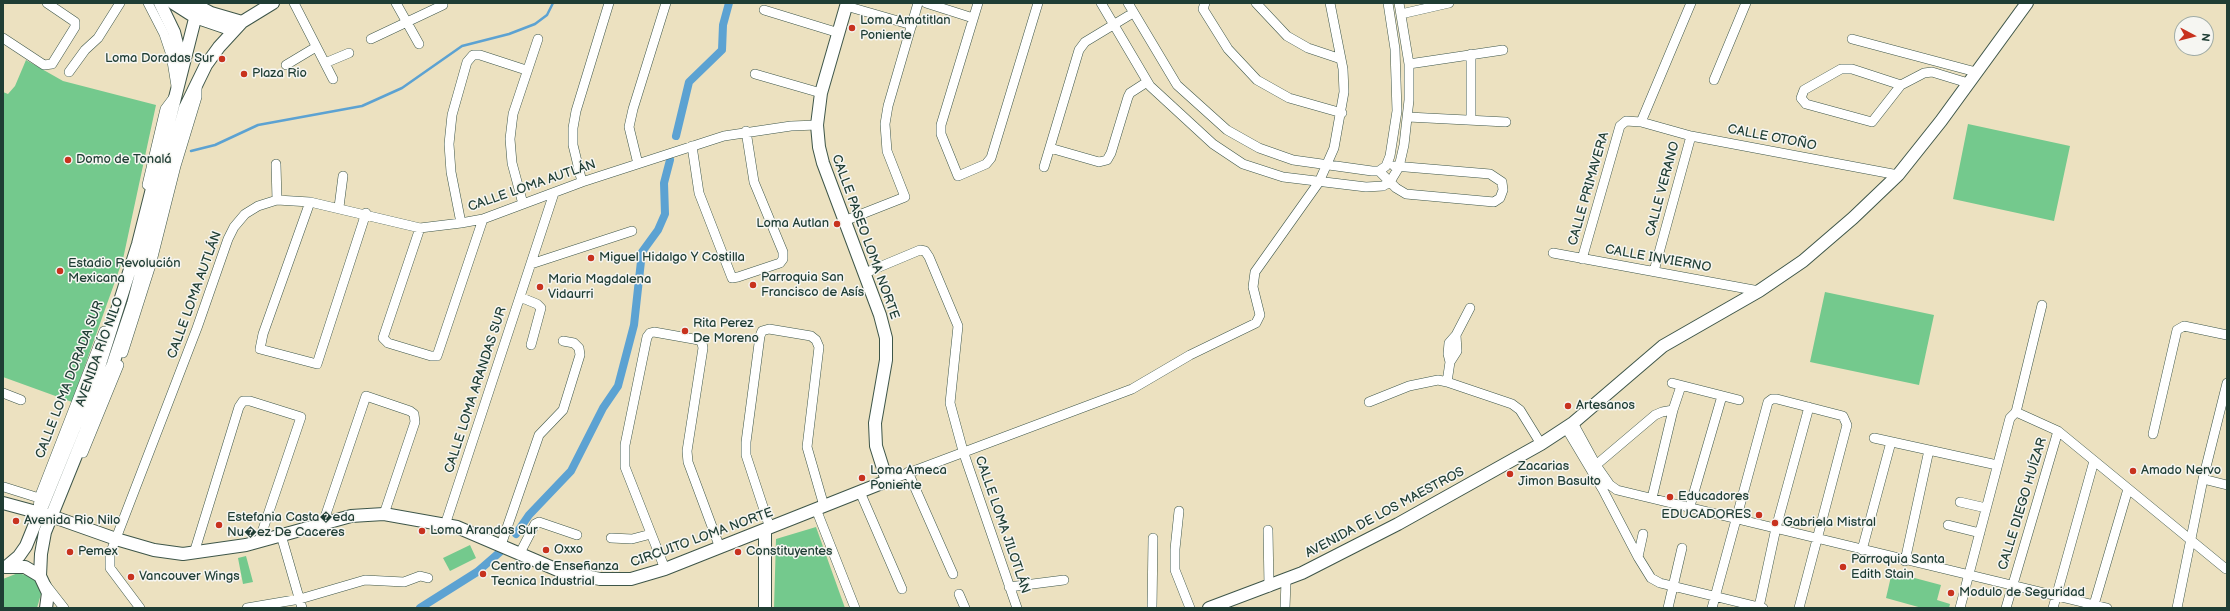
<!DOCTYPE html>
<meta charset="utf-8">
<style>
body{margin:0}
#map{position:relative;width:2230px;height:611px;overflow:hidden;background:#ece1c0;font-family:"Balsamiq Sans",sans-serif}
canvas{display:block}
.frame{position:absolute;inset:0;border:4px solid #1f3d34;pointer-events:none}
.north{position:absolute;left:2174px;top:16px;width:40px;height:40px;box-sizing:border-box;background:#f6f6f2;border:1px solid #a0aca6;border-radius:50%;rotate:97deg;font-size:11px;font-weight:700;line-height:16px;text-align:center;color:#1f3d34}
.north::after{content:'';display:block;margin:auto;width:14px;height:18px;background:#c8321e;clip-path:polygon(50% 0,100% 100%,50% 72%,0 100%)}
</style>
<div id="map">
<canvas width="2230" height="611"></canvas>
<div class="frame"></div>
<div class="north">N</div>
</div>
<script>
const c = document.querySelector('canvas').getContext('2d');
c.lineJoin = 'round';
function paint(path, color) {
  c.fillStyle = color;
  c.fill(path, 'evenodd');
}
function shape(rows) {
  const path = new Path2D();
  for (const r of rows) {
    path.moveTo(r[0], r[1]);
    for (let i = 2; i < r.length; i += 2) path.lineTo(r[i], r[i + 1]);
  }
  return path;
}
function strokePath(path, color, width, dash) {
  c.strokeStyle = color;
  c.lineWidth = width;
  c.lineCap = dash ? 'butt' : 'round';
  c.setLineDash(dash || []);
  c.stroke(path);
}
function write(font, color, halo, rows, align = 'center') {
  c.font = font + ' "Balsamiq Sans",sans-serif';
  c.lineWidth = 3;
  c.setLineDash([]);
  c.textBaseline = 'middle';
  c.strokeStyle = halo;
  c.fillStyle = color;
  for (const [text, x, y, turn = 0] of rows) {
    c.save();
    c.translate(x, y);
    c.rotate((+turn || 0) * Math.PI / 180);
    c.textAlign = isNaN(turn) ? turn : align;
    if (halo) c.strokeText(text, 0, 0);
    c.fillText(text, 0, 0);
    c.restore();
  }
}
const green = shape([
 [26,60,63,81,156,105,123,259,72,402,3,377,3,92,8,94,15,86],
 [1968,124,2070,146,2054,221,1953,199],
 [1825,292,1934,315,1919,385,1810,362],
 [816,527,845,608,774,608,776,539],
 [470,545,476,558,450,571,443,558],
 [246,556,253,582,243,584,238,558],
 [1892,572,1941,585,1937,600,1950,604,1949,608,1922,608,1886,598],
 [18,573,32,577,38,584,41,594,37,608,3,608,3,579]
]);
const stream = shape([
 [191,151,215,145,258,125,362,106,402,88,462,46,509,34,535,24,547,15,553,3]
]);
const canal = shape([
 [676,136,689,82,722,50,723,25,729,3],
 [516,534,529,515,571,471,603,408,618,386,634,325,642,252,658,230,665,214,664,183,670,160],
 [420,608,477,572,500,552]
]);
const street = shape([
 [148,3,164,34,171,55,176,86],
 [294,3,333,79],
 [396,3,419,44],
 [926,3,973,18],
 [978,3,941,125,941,134,958,176,986,164,991,158,1038,3],
 [1101,3,1150,86,1213,144,1243,164,1283,177,1366,187,1383,186,1390,182,1399,167,1404,145,1409,100,1409,64,1399,3],
 [1128,3,1177,85,1227,130,1259,148,1293,160,1372,171,1379,171,1386,166,1390,156,1397,111,1395,49,1388,3],
 [1205,3,1203,9,1228,49,1257,80,1289,98,1342,113],
 [1256,3,1287,36,1308,48,1341,59],
 [846,6,912,25],
 [764,10,839,33],
 [1401,14,1449,3],
 [3,38,44,65,52,64,75,27,75,22,47,3],
 [371,39,443,5],
 [1852,39,1976,72],
 [325,63,349,53],
 [1409,64,1503,50],
 [286,65,316,47],
 [69,72,85,50,98,38,120,3],
 [755,74,821,93],
 [1714,80,1746,3],
 [1901,85,1852,69,1841,69,1804,90,1801,98,1806,104,1872,122,1901,85,1924,73,1932,72,1968,83],
 [1408,117,1506,122],
 [1471,120,1471,54],
 [1641,122,1691,3],
 [692,146,699,193,732,278,738,277,780,263,783,259,783,252,754,182,746,131],
 [1050,148,1099,162,1107,160,1111,153,1128,97,1130,93,1147,82],
 [276,164,277,200],
 [638,164,629,127,633,109,666,3],
 [1044,167,1079,50,1085,42,1133,13],
 [1379,171,1396,188,1406,194,1494,202,1500,198,1503,190,1502,182,1490,174,1394,166],
 [582,182,573,145,573,128,576,111,609,3],
 [147,185,165,109,174,97],
 [310,202,263,334,260,349,317,364,366,213],
 [523,204,512,163,510,139,513,114,538,39],
 [339,207,343,176],
 [844,221,905,197,887,151,885,124,888,106,918,3],
 [461,223,451,172,449,144,452,115,467,62,473,55,480,55,526,70],
 [420,228,383,338,388,343,431,356,437,356,483,219],
 [1553,253,1759,291],
 [1582,259,1620,126,1626,121,1641,122,1691,136,1898,175],
 [531,264,632,231],
 [1654,271,1691,136],
 [865,273,920,250,925,251,929,257,958,326,950,403,963,451,1017,608],
 [520,297,537,304,541,308,531,345],
 [123,353,151,265,176,166,197,97,197,86],
 [1450,362,1457,351,1456,335],
 [1447,382,1450,362,1448,354,1449,343,1456,335,1470,308],
 [1672,383,1739,400],
 [3,393,21,400],
 [1369,402,1409,386,1438,380,1447,382,1512,404,1520,410,1541,444],
 [2016,412,2058,431,2226,569],
 [2016,412,2042,305],
 [1573,423,1596,465,1610,485,1617,490,2107,608],
 [1566,428,1603,490,1638,557,1651,578,1660,583,1763,608],
 [2153,434,2177,330,2184,326,2227,335],
 [1874,438,1997,465],
 [83,453,119,365],
 [1596,465,1655,415,1662,412,1673,410],
 [908,472,953,574],
 [2203,479,2227,485],
 [887,481,1132,389,1190,355,1256,323,1260,315,1253,287,1255,272,1319,182,1334,148,1344,92,1343,69,1330,3],
 [4,487,39,498],
 [860,492,902,589],
 [1652,498,1673,410,1681,386],
 [1960,502,1986,508],
 [1690,506,1722,396],
 [816,509,855,608],
 [38,510,39,498,104,331],
 [1179,511,1175,549,1175,570,1190,608],
 [323,523,366,396,410,411,414,414,415,422,384,514],
 [445,525,554,193],
 [1948,525,1980,533],
 [770,528,746,455,746,442,760,336,762,331,769,329,811,336,816,340,819,347,807,447,824,506],
 [1268,530,1269,587],
 [281,535,302,608],
 [611,538,632,539,651,534],
 [501,545,539,435,563,410,580,355,579,348,574,343,563,341],
 [1862,550,1891,442],
 [194,553,239,407,243,401,250,401,301,417,259,541],
 [520,553,535,524,539,522,577,535],
 [1638,557,1643,534],
 [1905,561,1929,450],
 [665,569,625,467,625,445,647,337,650,333,654,332,699,340,702,343,703,348,687,451,688,462,720,548],
 [46,585,64,608],
 [1009,587,1064,580],
 [959,594,965,608],
 [1759,607,1776,528,1809,407],
 [140,608,110,568,110,554,197,328,228,239,234,227,245,214,258,206,277,200,310,202,420,228,461,223,483,219,582,182,724,136,791,126,817,125],
 [247,608,300,599,365,580,404,582,420,576,428,578],
 [1152,608,1153,538],
 [1285,608,1286,581],
 [1668,608,1682,548],
 [1712,608,1768,402,1772,399,1777,399,1843,416,1847,425,1799,608],
 [1960,608,2010,418,2016,412],
 [2006,608,2058,431],
 [2053,608,2094,461],
 [2093,608,2128,489],
 [2177,608,2203,479,2227,383]
]);
const secondary = shape([
 [160,3,174,32,182,64],
 [173,3,195,17,233,30],
 [192,3,211,13,242,22],
 [3,503,51,516,116,539,154,550,183,554,246,545,351,516,384,514,457,527,560,571,600,579,631,579,665,569,887,481,876,446,875,423,886,360,886,338,880,315,823,163,819,147,817,125,821,93,847,3],
 [5,567,25,567,40,576,48,593,46,608],
 [6,567,19,556,26,546,99,367,138,244,199,3],
 [40,576,41,554,45,532,113,364,133,304,185,108,206,65,219,47,242,22,273,3],
 [765,608,765,530],
 [1209,608,1302,573,1398,524,1541,444,1573,423,1663,346,1759,291,1803,261,1853,218,1898,175,1941,121,2027,3]
]);
const markers = [
 [852,28,4,"#c8321e"],
 [222,59,4,"#c8321e"],
 [244,74,4,"#c8321e"],
 [68,160,4,"#c8321e"],
 [837,224,4,"#c8321e"],
 [591,258,4,"#c8321e"],
 [60,271,4,"#c8321e"],
 [753,285,4,"#c8321e"],
 [540,287,4,"#c8321e"],
 [685,331,4,"#c8321e"],
 [1568,406,4,"#c8321e"],
 [2133,471,4,"#c8321e"],
 [1510,474,4,"#c8321e"],
 [862,478,4,"#c8321e"],
 [1670,497,4,"#c8321e"],
 [1759,515,4,"#c8321e"],
 [16,521,4,"#c8321e"],
 [1775,523,4,"#c8321e"],
 [219,525,4,"#c8321e"],
 [422,531,4,"#c8321e"],
 [546,550,4,"#c8321e"],
 [70,552,4,"#c8321e"],
 [738,552,4,"#c8321e"],
 [1843,567,4,"#c8321e"],
 [483,574,4,"#c8321e"],
 [131,577,4,"#c8321e"],
 [1951,593,4,"#c8321e"]
];
const poiNames = [
 ["Loma Amatitlan",860,21],
 ["Poniente",860,36],
 ["Loma Doradas Sur",214,59,"right"],
 ["Plaza Rio",252,74],
 ["Domo de Tonalá",76,160],
 ["Loma Autlan",829,224,"right"],
 ["Miguel Hidalgo Y Costilla",599,258],
 ["Estadio Revolución",68,264],
 ["Mexicana",68,279],
 ["Parroquia San",761,278],
 ["Francisco de Asís",761,293],
 ["Maria Magdalena",548,280],
 ["Vidaurri",548,295],
 ["Rita Perez",693,324],
 ["De Moreno",693,339],
 ["Artesanos",1576,406],
 ["Zacarias",1518,467],
 ["Jimon Basulto",1518,482],
 ["Loma Ameca",870,471],
 ["Poniente",870,486],
 ["Amado Nervo",2141,471],
 ["Educadores",1678,497],
 ["EDUCADORES",1751,515,"right"],
 ["Estefania Casta�eda",227,518],
 ["Nu�ez De Caceres",227,533],
 ["Avenida Rio Nilo",24,521],
 ["Gabriela Mistral",1783,523],
 ["Loma Arandas Sur",430,531],
 ["Oxxo",554,550],
 ["Pemex",78,552],
 ["Constituyentes",746,552],
 ["Parroquia Santa",1851,560],
 ["Edith Stain",1851,575],
 ["Centro de Enseñanza",491,567],
 ["Tecnica Industrial",491,582],
 ["Vancouver Wings",139,577],
 ["Modulo de Seguridad",1959,593]
];
const streetNames = [
 ["CALLE OTOÑO",1772,138,11],
 ["CALLE LOMA AUTLÁN",532,186,-19],
 ["CALLE PRIMAVERA",1589,189,-74],
 ["CALLE VERANO",1663,189,-75],
 ["CALLE PASEO LOMA NORTE",865,237,70],
 ["CALLE INVIERNO",1658,259,10],
 ["CALLE LOMA AUTLÁN",195,295,-70],
 ["AVENIDA RÍO NILO",100,352,-70],
 ["CALLE LOMA DORADA SUR",70,380,-69],
 ["CALLE LOMA ARANDAS SUR",476,390,-72],
 ["CALLE DIEGO HUÍZAR",2023,504,-73],
 ["AVENIDA DE LOS MAESTROS",1385,513,-28],
 ["CALLE LOMA JILOTLÁN",1002,525,71],
 ["CIRCUITO LOMA NORTE",702,538,-20]
];
paint(green, '#74c98d');
strokePath(stream, '#5ca2d2', 2.5);
strokePath(canal, '#5ca2d2', 8);
strokePath(street, '#3e5649', 10);
strokePath(secondary, '#3e5649', 14);
strokePath(street, '#fff', 9);
strokePath(secondary, '#fff', 12);
for (const [x, y, r, color] of markers) {
  const dot = new Path2D();
  dot.arc(x, y, r, 0, 2 * Math.PI);
  c.fillStyle = color;
  c.fill(dot);
  strokePath(dot, '#f6f6f2', 1.5);
}
write('13px', '#1f3d34', '#f6f6f2', poiNames, 'left');
write('13px', '#1f3d34', '#f6f6f2', streetNames);
</script>
